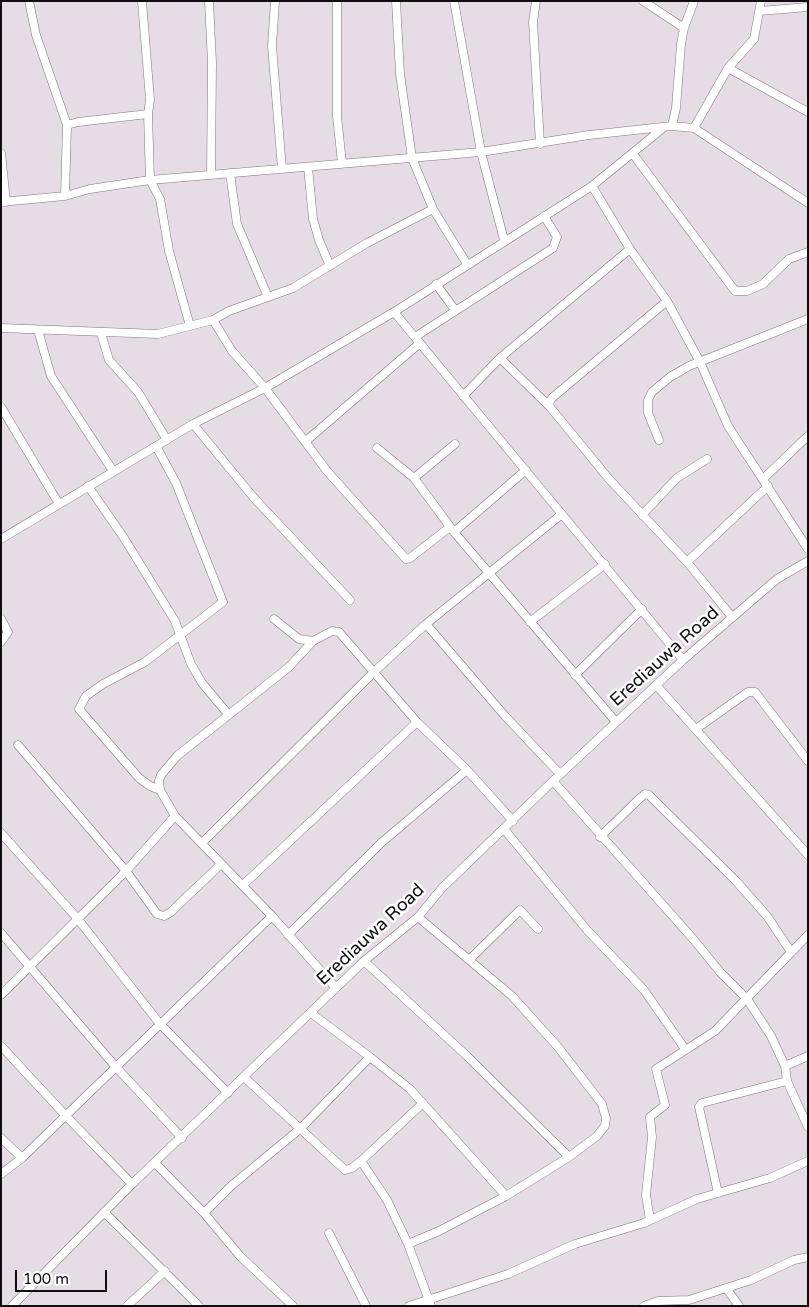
<!DOCTYPE html>
<style>
body{margin:0}
#map{position:relative;width:809px;height:1307px;overflow:hidden;background:#e6dce5;font-family:"Varela Round",sans-serif}
canvas{display:block}
.frame{position:absolute;inset:0;border:2px solid #100d10;pointer-events:none}
.scale{position:absolute;left:15px;top:1270px;width:92px;height:22px;box-sizing:border-box;border:2px solid #100d10;border-top:0;padding-left:6px;font-size:15px;line-height:18px;white-space:nowrap;color:#100d10;-webkit-text-stroke:4px #fff;paint-order:stroke}
</style>
<div id="map">
<canvas width="809" height="1307"></canvas>
<div class="frame"></div>
<div class="scale">100 m</div>
</div>
<script>
const c = document.querySelector('canvas').getContext('2d');
c.lineJoin = 'round';
function shape(rows) {
  const path = new Path2D();
  for (const r of rows) {
    path.moveTo(r[0], r[1]);
    for (let i = 2; i < r.length; i += 2) path.lineTo(r[i], r[i + 1]);
  }
  return path;
}
function strokePath(path, color, width, dash) {
  c.strokeStyle = color;
  c.lineWidth = width;
  c.lineCap = dash ? 'butt' : 'round';
  c.setLineDash(dash || []);
  c.stroke(path);
}
function write(font, color, halo, rows, align = 'center') {
  c.font = font + ' "Varela Round",sans-serif';
  c.lineWidth = 5;
  c.setLineDash([]);
  c.textBaseline = 'middle';
  c.strokeStyle = halo;
  c.fillStyle = color;
  for (const [text, x, y, turn = 0] of rows) {
    c.save();
    c.translate(x, y);
    c.rotate((+turn || 0) * Math.PI / 180);
    c.textAlign = isNaN(turn) ? turn : align;
    if (halo) c.strokeText(text, 0, 0);
    c.fillText(text, 0, 0);
    c.restore();
  }
}
const minor = shape([
 [29,1,36,35,67,125,65,196],
 [142,1,150,100,148,114,150,180,160,199,169,251,190,326],
 [209,1,212,63,211,174],
 [275,1,272,46,282,169],
 [337,1,337,116,342,163],
 [396,1,400,74,412,158,433,209,467,264],
 [454,1,481,152,504,240],
 [536,1,533,22,540,144],
 [643,1,684,28],
 [760,11,808,7],
 [728,68,808,112],
 [67,125,78,122,148,114],
 [672,126,676,108,681,44,684,28,694,1],
 [694,128,728,68,754,39,761,1],
 [1,153,6,202],
 [633,154,735,291,747,291,763,284,789,259,808,252],
 [308,167,313,219,319,240,330,266],
 [230,173,237,224,268,297],
 [592,186,630,249,667,301,700,362,728,426,808,549],
 [1,202,65,196,90,189,150,180,481,152,589,135,672,126,694,128,808,203],
 [436,284,455,310],
 [667,301,552,398,549,403,550,407,609,479,687,562,732,617],
 [394,312,683,660],
 [213,320,232,351,265,388,327,471,406,559,410,558,450,527],
 [1,328,158,334,213,320,229,311,293,288,367,243,433,209],
 [38,330,51,376,113,471],
 [101,333,109,360,138,392,167,440],
 [415,337,553,248,557,237,544,216],
 [500,358,550,407],
 [463,396,500,358,630,249],
 [1,407,59,504],
 [193,424,254,498,350,600],
 [659,440,648,413,648,400,652,392,670,377,689,366,808,319],
 [306,441,420,343],
 [156,446,176,483,223,602,145,662,103,684,86,696,79,709,139,778,150,786,160,790],
 [377,448,414,478,454,532,616,722],
 [414,478,455,444],
 [763,479,808,436],
 [88,486,124,538,175,621,191,664,202,683,228,714],
 [642,515,677,478,707,459],
 [454,532,526,470],
 [1,539,193,424,265,388,394,312,592,186,663,128],
 [687,562,768,486],
 [1,619,8,632,1,642],
 [274,619,299,639,313,641],
 [530,622,605,564],
 [426,624,505,716,560,774],
 [575,675,642,609],
 [656,685,808,855],
 [696,729,748,692,755,692,808,761],
 [18,745,126,871,157,914,164,916,171,912,221,864],
 [553,781,694,940,720,972,747,999,771,1036,785,1066,787,1081,808,1127],
 [175,816,160,790,159,781,161,775,177,756,289,667,313,641,332,631,339,632,417,722,467,770,513,821],
 [504,829,587,930,644,990,685,1049],
 [1,833,77,918,160,1024,228,1093],
 [600,837,639,799,645,794,649,795,736,881,767,916,791,952],
 [202,843,375,671,426,624,562,514],
 [243,885,417,722],
 [1,933,115,1066,182,1138],
 [288,935,381,843,467,770],
 [469,960,520,910,538,929],
 [364,961,467,1056,569,1157],
 [1,995,126,871,175,816,272,916,336,988],
 [311,1013,370,1057,410,1089,506,1196],
 [1,1046,66,1116,132,1184],
 [785,1066,808,1056],
 [245,1078,345,1170,352,1168,361,1161,423,1103],
 [1,1138,22,1158],
 [361,1161,387,1200,408,1244,431,1306],
 [155,1163,204,1213,240,1256,293,1306],
 [1,1174,22,1158,272,916],
 [718,1193,699,1107,702,1103,787,1081],
 [104,1212,199,1306],
 [204,1213,231,1186,301,1128,370,1057],
 [650,1220,646,1195,652,1137,650,1117,665,1105,656,1069,715,1031,808,935],
 [329,1233,366,1306],
 [408,1244,439,1231,506,1196,569,1157,597,1136,605,1126,606,1118,602,1104,558,1047,512,996,418,917],
 [726,1288,739,1306],
 [12,1306,132,1184,364,961,418,917,442,888,553,781,683,660,763,591,777,579,808,561],
 [127,1306,165,1271],
 [409,1306,508,1274,575,1244,644,1223,697,1199,770,1178,808,1161],
 [644,1306,658,1301,689,1300,751,1280,794,1260,808,1257]
]);
const streetNames = [
 ["Erediauwa Road",665,657,-42],
 ["Erediauwa Road",371,935,-43]
];
strokePath(minor, '#7d757d', 9);
strokePath(minor, '#fff', 8);
write('18px', '#100d10', '#fff', streetNames);
</script>
